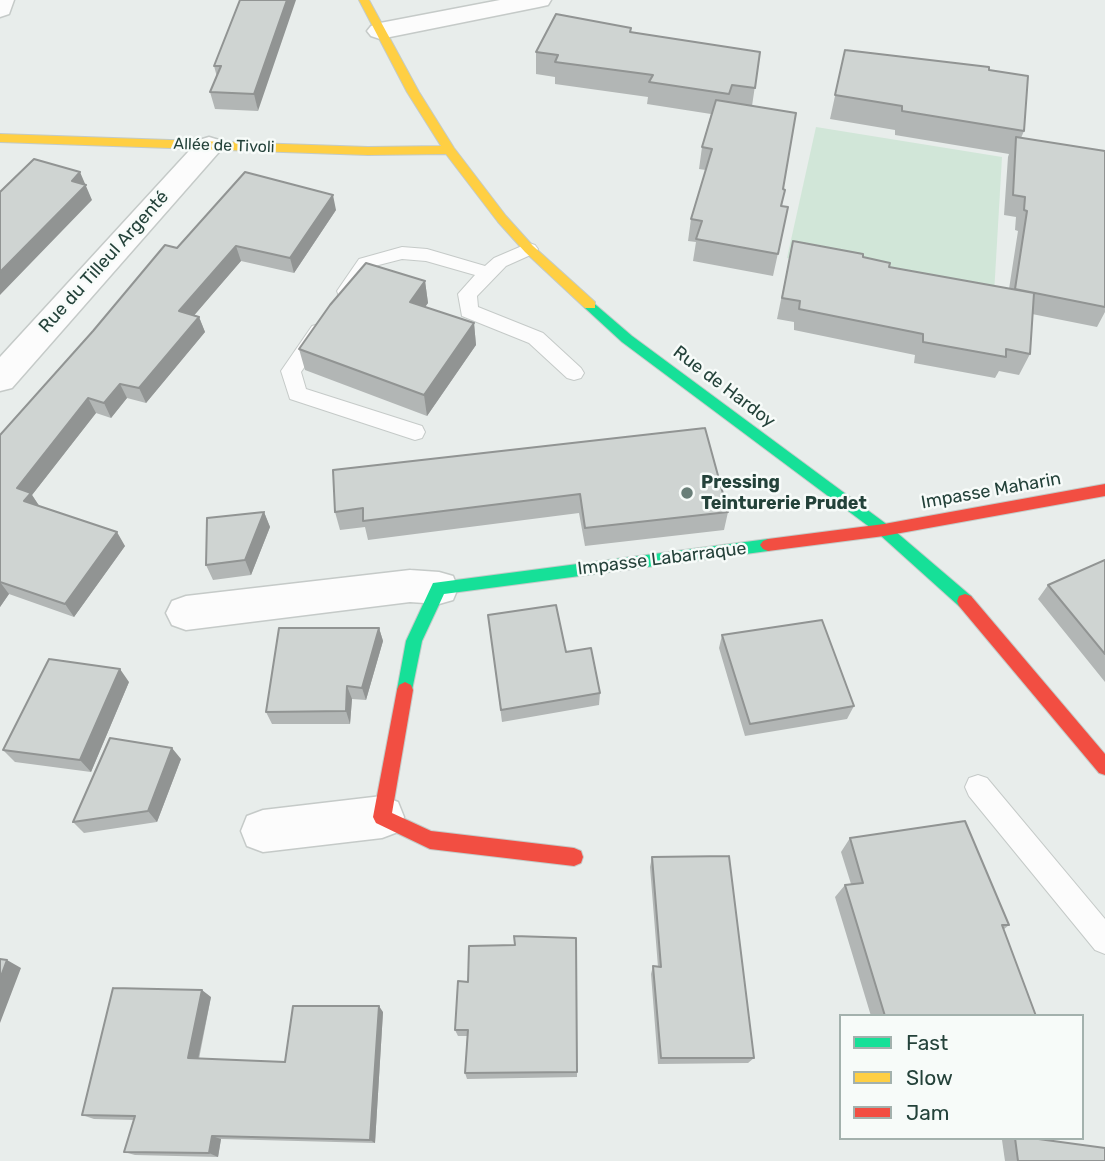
<!DOCTYPE html>
<meta charset="utf-8">
<style>
body{margin:0}
#map{position:relative;width:1105px;height:1161px;overflow:hidden;background:#e8edeb;font-family:Rubik,sans-serif}
canvas{display:block}
.legend{position:absolute;left:839px;top:1014px;width:245px;height:126px;box-sizing:border-box;background:#f7fbf9;border:2px solid #a3b1ad;margin:0;padding:9px 12px;list-style:none;font-size:21px;color:#24423a}
.legend li{display:flex;align-items:center;gap:14px;height:35px}
.legend b{width:35px;border:2px solid #a3b1ad}
</style>
<div id="map">
<canvas width="1105" height="1161"></canvas>
<ul class="legend">
<li><b style="height:9px;background:#16e098"></b>Fast</li>
<li><b style="height:9px;background:#ffcf43"></b>Slow</li>
<li><b style="height:9px;background:#f24e42"></b>Jam</li>
</ul>
</div>
<script>
const c = document.querySelector('canvas').getContext('2d');
c.lineJoin = 'round';
function paint(path, color) {
  c.fillStyle = color;
  c.fill(path, 'evenodd');
}
function shape(rows) {
  const path = new Path2D();
  for (const r of rows) {
    path.moveTo(r[0], r[1]);
    for (let i = 2; i < r.length; i += 2) path.lineTo(r[i], r[i + 1]);
  }
  return path;
}
function strokePath(path, color, width, dash) {
  c.strokeStyle = color;
  c.lineWidth = width;
  c.lineCap = dash ? 'butt' : 'round';
  c.setLineDash(dash || []);
  c.stroke(path);
}
function write(font, color, halo, rows, align = 'center') {
  c.font = font + ' Rubik,sans-serif';
  c.lineWidth = 5;
  c.setLineDash([]);
  c.textBaseline = 'middle';
  c.strokeStyle = halo;
  c.fillStyle = color;
  for (const [text, x, y, turn = 0] of rows) {
    c.save();
    c.translate(x, y);
    c.rotate((+turn || 0) * Math.PI / 180);
    c.textAlign = isNaN(turn) ? turn : align;
    if (halo) c.strokeText(text, 0, 0);
    c.fillText(text, 0, 0);
    c.restore();
  }
}
const green = shape([
 [816,127,1002,157,994,294,787,258]
]);
const lane = shape([
 [529,243,535,245,538,249,535,253,506,266,477,296,478,307,543,333,581,368,584,373,581,378,574,380,567,378,529,343,462,316,458,294,475,275,426,261,402,259,371,267,353,296,346,297,339,296,337,291,359,259,402,247,427,249,485,266,494,258,529,243],
 [319,324,326,326,329,331,301,372,306,389,422,426,425,432,422,438,415,440,290,399,281,371,312,326,319,324],
 [978,775,987,778,1105,919,1105,954,1095,950,969,796,965,787,969,778,978,775]
]);
const street = shape([
 [0,0,14,0,9,14,0,17,0,0],
 [500,0,551,0,548,5,539,7,380,39,371,36,367,31,371,26,380,23,500,0],
 [209,137,219,140,223,146,219,152,12,388,0,391,0,357,199,140,209,137],
 [410,570,439,572,453,576,458,588,453,600,439,604,410,602,186,630,172,625,166,613,172,601,186,596,410,570],
 [382,796,398,802,404,817,398,832,382,838,263,852,247,846,241,831,247,816,263,810,382,796]
]);
const fast = shape([
 [590,300,632,336,889,526,971,596,973,601,971,606,965,608,959,606,879,534,622,342,585,308,583,305,590,300],
 [768,539,773,541,776,545,773,549,768,551,444,594,422,641,411,695,405,698,399,695,397,690,406,641,433,583,768,539]
]);
const slow = shape([
 [359,0,369,0,419,92,454,148,506,216,533,246,595,302,595,308,585,308,525,252,498,222,446,154,368,155,0,142,0,134,368,147,441,146,407,92,359,0]
]);
const jam = shape([
 [1105,484,1105,496,884,536,768,551,763,549,760,545,763,541,768,539,884,524,1105,484],
 [965,594,971,596,1105,754,1105,775,1099,773,959,606,957,601,959,596,965,594],
 [405,682,411,685,413,690,392,813,431,831,574,848,581,851,583,857,581,863,574,866,430,849,376,823,373,817,397,690,399,685,405,682]
]);
const wall = shape([
 [240,0,258,111,215,109,210,92,217,77,214,66],
 [631,28,631,32,760,52,752,106,783,189,782,206,788,207,773,276,693,261,696,242,688,241,691,219,706,170,699,169,702,147,711,114,647,104,648,97,555,84,555,77,536,74,536,52],
 [845,50,989,70,1024,131,1021,138,1105,151,1105,312,1097,327,1032,314,1030,354,1019,375,999,371,995,378,914,363,915,355,794,330,794,322,777,319,793,241,863,257,889,267,1009,289,1018,231,1015,230,1016,217,1004,215,1008,157,1009,154,895,135,895,130,830,119],
 [336,210,294,273,241,261,194,315,199,317,205,332,146,403,127,398,111,418,96,413,32,495,39,506,125,546,74,617,9,594,0,607,0,435,177,248],
 [425,281,428,303,425,307,474,323,476,345,427,416,305,370,299,349],
 [705,428,728,512,724,530,585,546,579,513,368,540,365,527,340,530,335,512],
 [264,512,270,527,251,575,213,580,206,565],
 [1105,560,1105,682,1038,599,1048,585],
 [379,628,383,641,366,700,352,699,350,724,272,724,266,712],
 [490,629,600,693,599,705,502,722],
 [722,635,854,706,847,719,745,736,719,648],
 [129,682,91,772,15,762,3,750],
 [181,759,157,822,84,833,73,822],
 [850,838,1009,925,1003,930,1036,1016,871,1016,835,897,845,885,851,884,841,852],
 [652,857,754,1058,748,1063,658,1064,651,974,653,966,658,967,650,867],
 [458,981,577,1072,577,1077,467,1079,465,1073,467,1036,458,1036,455,1030],
 [211,997,199,1059,285,1062,383,1012,375,1143,221,1139,218,1157,135,1155,124,1152,134,1120,94,1119,82,1115],
 [1007,1138,1031,1138,1105,1161,1005,1161,1002,1140]
]);
const shadedWall = shape([
 [287,0,296,0,258,111,254,94],
 [80,172,92,200,0,295,0,272,72,181],
 [333,195,336,210,294,273,290,258],
 [236,246,241,261,185,326,179,311],
 [425,281,428,303,413,323,410,302],
 [199,317,205,332,146,403,139,388],
 [474,323,476,345,427,416,424,395],
 [120,384,127,398,111,418,104,403],
 [88,398,96,413,32,495,40,507,34,514,17,488],
 [264,512,270,527,251,575,245,560],
 [117,532,125,546,74,617,65,604],
 [0,582,9,594,0,607],
 [379,628,383,641,366,700,362,688],
 [120,669,129,682,91,772,80,760],
 [347,686,352,699,350,724,346,711],
 [172,748,181,759,157,822,148,811],
 [7,960,21,968,0,1023,0,979],
 [202,990,211,997,197,1064,188,1058],
 [379,1006,383,1012,375,1143,370,1140],
 [212,1136,221,1139,218,1157,209,1153]
]);
const building = shape([
 [240,0,287,0,254,94,210,92,221,66,214,66,240,0],
 [556,14,631,28,630,32,760,52,755,88,732,85,729,94,649,82,653,75,555,62,558,55,536,52,556,14],
 [845,50,989,67,989,70,1028,76,1024,131,902,111,902,106,835,95,845,50],
 [716,100,796,113,783,189,785,190,781,206,788,207,778,254,696,239,702,221,691,219,712,149,702,147,716,100],
 [1016,137,1105,151,1105,307,1015,289,1027,211,1024,210,1025,197,1013,195,1016,137],
 [34,159,80,172,72,181,86,185,0,272,0,192,34,159],
 [245,172,333,195,290,258,236,246,179,311,199,317,139,388,120,384,104,403,88,398,17,488,31,493,24,501,117,532,65,604,0,582,0,435,93,331,165,245,177,248,245,172],
 [793,241,863,254,863,257,890,263,889,267,1034,293,1030,354,1006,349,1006,357,923,342,923,334,799,309,800,301,782,298,793,241],
 [366,263,425,281,410,302,474,323,424,395,299,349,330,305,366,263],
 [705,428,728,512,585,528,580,494,363,521,363,508,335,512,333,470,705,428],
 [264,512,245,560,206,565,207,518,264,512],
 [1105,560,1105,654,1048,585,1105,560],
 [556,605,566,652,591,648,600,693,501,710,488,615,556,605],
 [822,620,854,706,750,724,722,635,822,620],
 [279,628,379,628,362,688,347,686,346,711,266,712,279,628],
 [49,659,120,669,80,760,3,750,49,659],
 [110,738,172,748,148,811,73,822,110,738],
 [965,821,1009,925,1002,925,1036,1016,885,1016,845,885,863,883,850,838,965,821],
 [729,856,754,1058,661,1058,653,966,661,967,652,857,729,856],
 [514,936,576,938,577,1072,465,1073,468,1030,455,1030,458,981,468,982,469,946,515,945,514,936],
 [0,959,7,960,0,979,0,959],
 [113,988,202,990,188,1058,285,1062,293,1006,379,1006,370,1140,212,1136,209,1153,124,1152,135,1116,82,1115,113,988],
 [1015,1138,1031,1138,1105,1148,1105,1161,1018,1161,1015,1138]
]);
const markers = [
 [687,493,7,"#697e78"]
];
const farStreetnames = [
 ["Allée de Tivoli",224,146,2]
];
const streetNames = [
 ["Rue du Tilleul Argenté",104,262,-48],
 ["Rue de Hardoy",724,387,37],
 ["Impasse Maharin",991,491,-10],
 ["Impasse Labarraque",662,559,-7]
];
const poiNames = [
 ["Pressing",701,483],
 ["Teinturerie Prudet",701,504]
];
paint(green, '#d1e6d8');
strokePath(lane, '#c5cac8', 2);
strokePath(street, '#c5cac8', 3);
strokePath(fast, '#c3cbc8', 2);
strokePath(slow, '#c3cbc8', 2);
strokePath(jam, '#c3cbc8', 2);
paint(lane, '#fcfcfc');
paint(street, '#fcfcfc');
paint(fast, '#16e098');
paint(slow, '#ffcf43');
paint(jam, '#f24e42');
paint(wall, '#b2b6b5');
paint(shadedWall, '#919493');
paint(building, '#cfd4d2');
strokePath(building, '#919493', 2);
for (const [x, y, r, color] of markers) {
  const dot = new Path2D();
  dot.arc(x, y, r, 0, 2 * Math.PI);
  c.fillStyle = color;
  c.fill(dot);
  strokePath(dot, '#f7fbf9', 2.5);
}
write('16px', '#24423a', '#f7fbf9', farStreetnames);
write('18px', '#24423a', '#f7fbf9', streetNames);
write('bold 18px', '#24423a', '#f7fbf9', poiNames, 'left');
</script>
